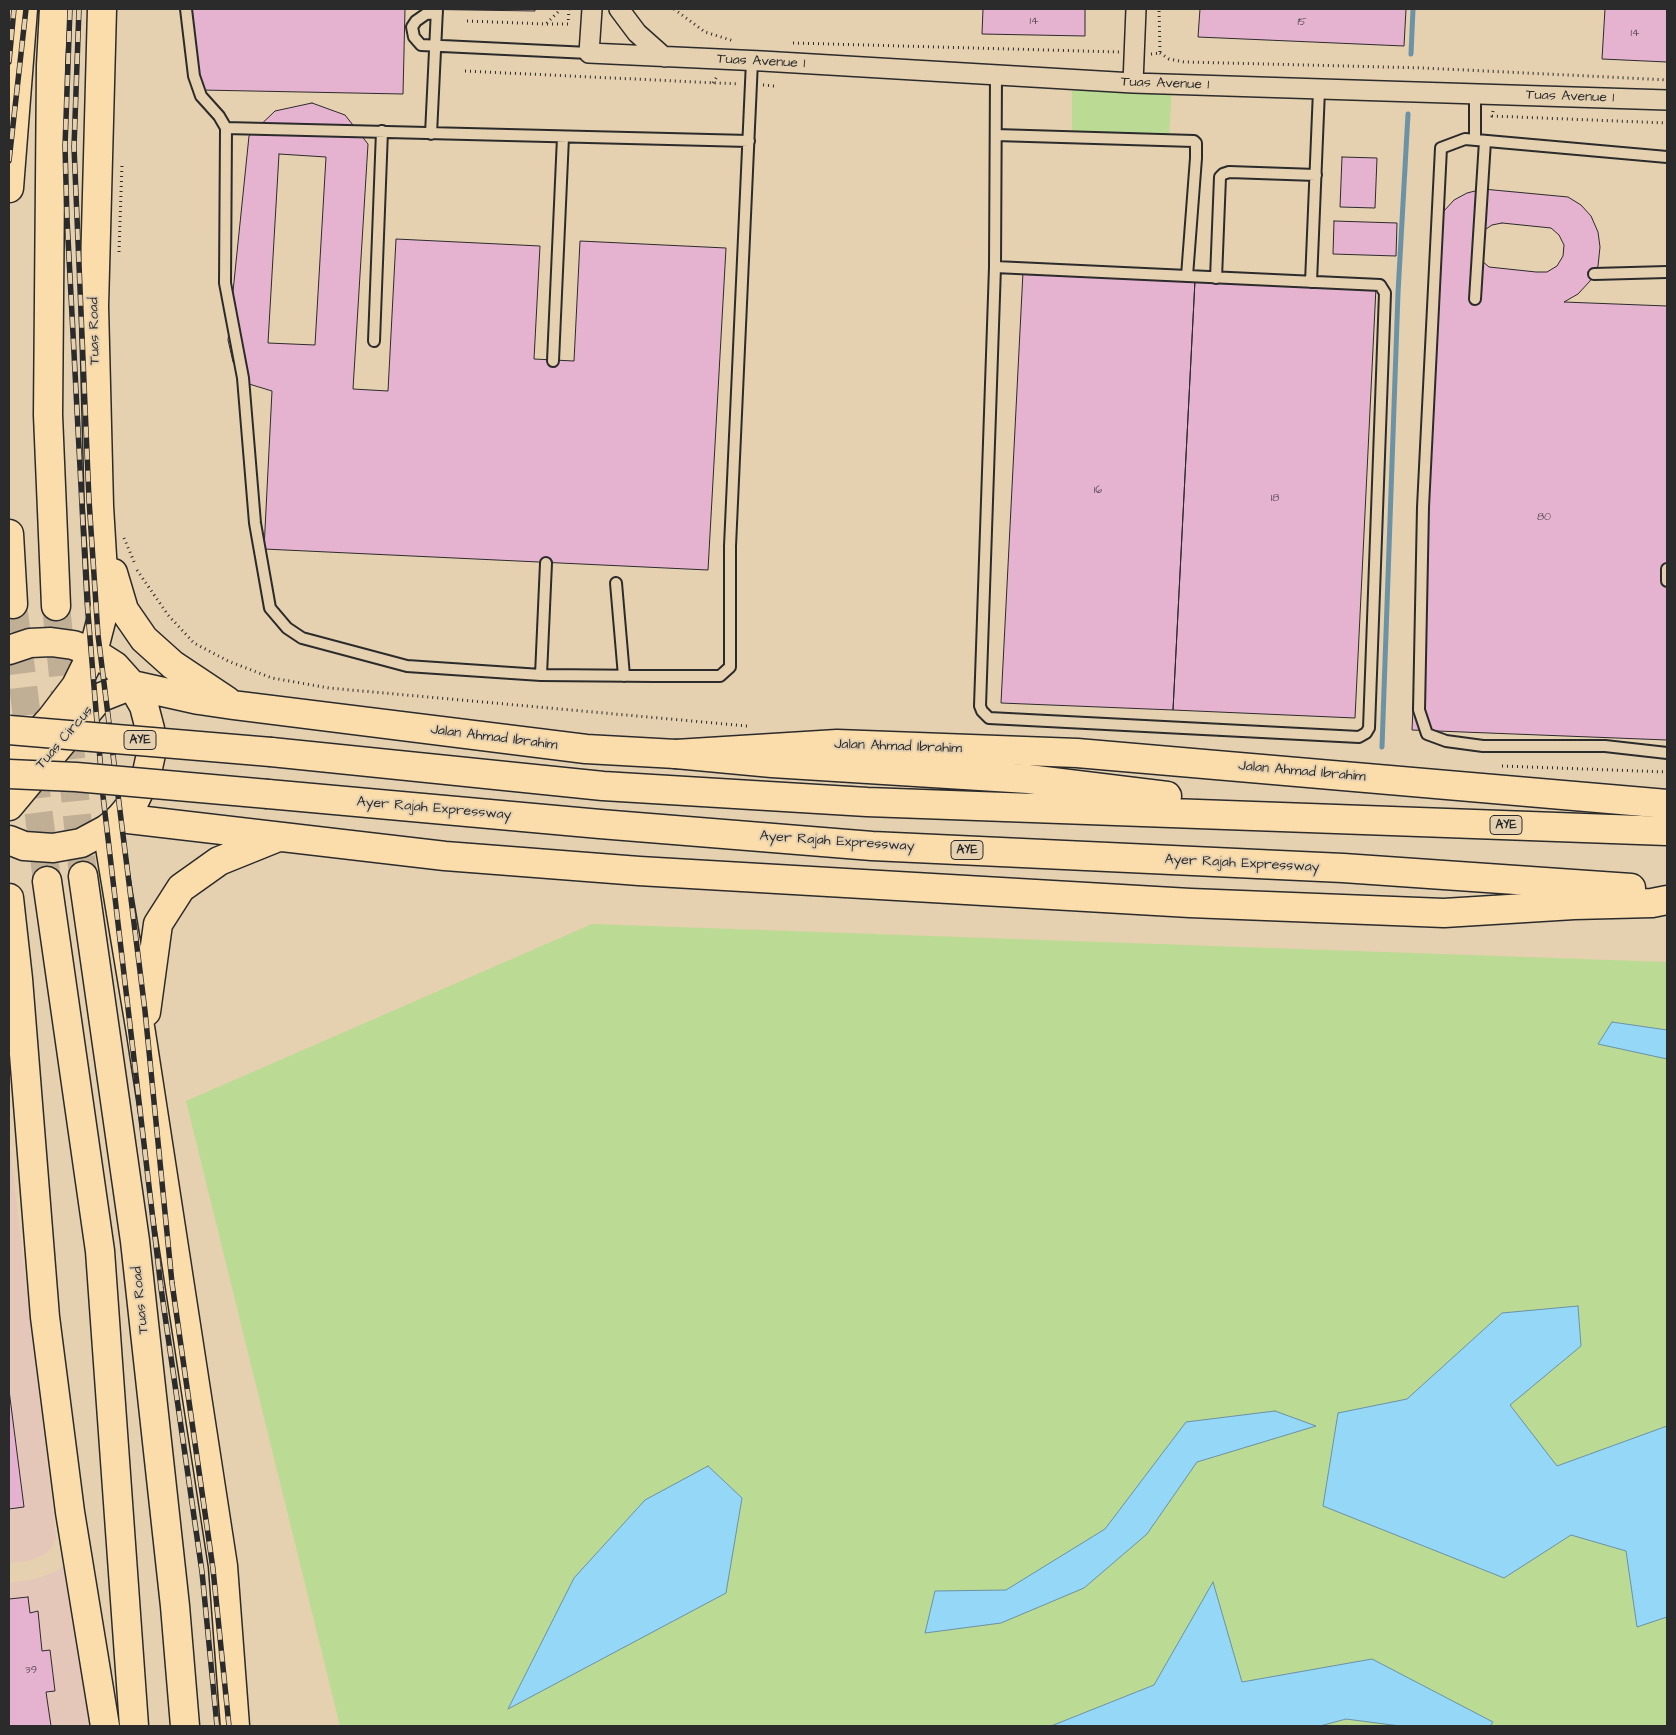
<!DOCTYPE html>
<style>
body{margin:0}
#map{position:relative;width:1676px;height:1735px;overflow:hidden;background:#e5d0af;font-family:"Architects Daughter",sans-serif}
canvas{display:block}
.frame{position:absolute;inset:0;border:10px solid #2b2b2b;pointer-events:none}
</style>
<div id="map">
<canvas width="1676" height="1735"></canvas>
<div class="frame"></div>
</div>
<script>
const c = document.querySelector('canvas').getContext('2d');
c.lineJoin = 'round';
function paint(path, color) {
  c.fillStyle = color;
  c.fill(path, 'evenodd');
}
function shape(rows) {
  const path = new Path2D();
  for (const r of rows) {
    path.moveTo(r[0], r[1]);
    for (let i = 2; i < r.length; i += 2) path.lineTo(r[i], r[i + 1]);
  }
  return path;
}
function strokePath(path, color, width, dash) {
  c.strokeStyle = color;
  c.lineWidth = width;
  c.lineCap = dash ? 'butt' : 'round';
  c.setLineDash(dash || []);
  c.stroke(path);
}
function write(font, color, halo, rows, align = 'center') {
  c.font = font + ' "Architects Daughter",sans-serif';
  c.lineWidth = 4;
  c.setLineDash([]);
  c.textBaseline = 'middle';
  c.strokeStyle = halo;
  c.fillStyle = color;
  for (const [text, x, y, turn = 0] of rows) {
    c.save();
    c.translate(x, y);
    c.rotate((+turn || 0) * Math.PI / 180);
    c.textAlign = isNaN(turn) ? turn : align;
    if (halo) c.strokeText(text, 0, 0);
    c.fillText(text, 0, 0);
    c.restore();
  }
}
const built = shape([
 [9,1140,56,1538,51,1548,43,1555,32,1560,9,1563],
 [65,1564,98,1726,9,1726,9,1583,36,1579,57,1571]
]);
const green = shape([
 [1072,81,1172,87,1169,138,1072,135],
 [592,924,1667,962,1667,1726,340,1726,186,1101]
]);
const water = shape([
 [1612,1022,1667,1030,1667,1059,1598,1044,1612,1022],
 [1578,1306,1581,1346,1510,1405,1557,1466,1667,1426,1667,1617,1637,1627,1626,1551,1571,1535,1504,1578,1323,1506,1338,1413,1407,1399,1502,1313,1578,1306],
 [1275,1411,1316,1426,1197,1462,1147,1534,1084,1588,1001,1623,925,1633,935,1591,1006,1590,1105,1529,1186,1422,1275,1411],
 [708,1466,742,1498,726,1593,508,1709,574,1578,645,1500,708,1466],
 [1213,1582,1242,1682,1372,1659,1493,1722,1490,1726,1400,1726,1346,1719,1320,1726,1051,1726,1154,1685,1213,1582]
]);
const stream = shape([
 [1411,54,1413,9],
 [1382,747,1398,293,1408,114]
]);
const building = shape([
 [191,9,405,9,403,94,201,90,191,9],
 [405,9,535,9,535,11,405,9],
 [983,9,1085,9,1085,36,982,34,983,9],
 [1200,9,1406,9,1404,46,1198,37,1200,9],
 [1605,9,1667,9,1667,62,1602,59,1605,9],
 [312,103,345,115,368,144,353,389,388,391,396,239,540,246,534,359,574,361,580,241,726,248,708,570,264,549,272,391,249,384,233,362,228,340,249,136,275,111,312,103],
 [279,154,326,157,315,345,268,343,279,154],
 [1342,157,1377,158,1375,208,1340,207,1342,157],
 [1483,189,1568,197,1581,205,1591,216,1598,232,1600,247,1598,266,1590,281,1578,294,1564,302,1667,306,1667,740,1412,730,1435,225,1443,212,1454,200,1467,193,1483,189],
 [1502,223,1551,228,1559,235,1564,245,1563,256,1557,266,1547,272,1536,272,1489,267,1481,260,1483,231,1492,225,1502,223],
 [1334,221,1397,223,1396,256,1333,254,1334,221],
 [1023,272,1195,280,1173,710,1001,703,1023,272],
 [1195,280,1376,287,1355,718,1173,710,1195,280],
 [9,1390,24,1507,9,1509,9,1390],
 [28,1597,30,1613,38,1611,42,1651,50,1650,55,1691,46,1692,51,1726,9,1726,9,1599,28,1597]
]);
const primaryTunnel = shape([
 [13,604,47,881],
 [56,606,83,876]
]);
const path = shape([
 [674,9,705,32,734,41],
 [467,21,546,24,561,9],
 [547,24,568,24,569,9],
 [793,43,1119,52],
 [1160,53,1169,59,1184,62,1425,68,1667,80],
 [1151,54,1160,53,1159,9],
 [465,71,739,84],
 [713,83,718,75],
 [763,85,774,86],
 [1493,111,1492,116,1667,123],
 [119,252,122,164],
 [124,538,135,564],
 [137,570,168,615,194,643,228,661,272,678,329,688,747,726],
 [1502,766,1667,772]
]);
const lane = shape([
 [186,9,194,76,201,96,219,116,226,128,225,283,243,378,255,523,270,608,287,628,302,638,407,666,541,675,655,676,720,676,730,667,730,546,752,61],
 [437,13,426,14,416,21,412,27,414,37,421,45,589,53],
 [226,128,749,141],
 [431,134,437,9],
 [996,135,1194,141,1196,143,1196,158,1187,276],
 [1475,140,1475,95],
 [1667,157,1465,139,1441,148,1423,507,1419,710,1427,734,1446,741,1483,746,1605,746,1667,753],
 [995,267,1380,285,1385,293,1369,728,1366,733,1359,737,989,718,982,711,980,706,995,267,996,75],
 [1594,274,1667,272],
 [1216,278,1220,177,1223,174,1229,172,1316,175],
 [1311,282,1319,90],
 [1475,299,1485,141],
 [374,341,382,131],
 [553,361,563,137],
 [1667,569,1667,581],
 [616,583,624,676],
 [541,675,546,563]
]);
const street = shape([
 [592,9,589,53,762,61,1133,83,1667,100],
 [619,9,637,33,664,57],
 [1133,83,1136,9]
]);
const primary = shape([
 [54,9,51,65,48,415,56,606],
 [9,188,23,9],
 [9,534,13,604],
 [113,573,124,610,144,639,173,665,227,701],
 [9,650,30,643,51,642,73,645,93,652,115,666,132,685,144,706,150,729,151,754,146,777,135,800,120,818,107,829,81,843,53,848,24,846,9,840],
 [132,685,199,700,233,705,586,749,676,754,837,744,1077,753,1667,804],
 [9,765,51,719,76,686,93,652,105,606,99,506,94,306,102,9],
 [9,806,99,698,132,685],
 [83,876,135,1241,175,1606,185,1726],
 [47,881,100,1251,134,1726]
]);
const highway = shape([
 [271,752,603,786,867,802,1667,831],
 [676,754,772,763,1028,779,1167,796],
 [268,794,600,824,872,846,1343,868,1631,888],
 [120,818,445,856,639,871,1190,903,1444,913,1574,905,1652,903,1667,900],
 [107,829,141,1033,223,1566,235,1726],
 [9,898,18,979,45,1317,70,1512,105,1726],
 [146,1012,158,924,181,888,219,861,276,838]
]);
const rail = shape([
 [70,9,65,146,67,219,87,601,103,796,161,1288,202,1572,217,1726],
 [79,9,74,147,89,500,98,635,145,1011,172,1283,213,1569,229,1726],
 [9,62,14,9],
 [9,161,26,9]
]);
const highwayBridge = shape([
 [9,730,271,752],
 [9,774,76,777,268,794]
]);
const numberNames = [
 ["14",1034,22],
 ["15",1302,23],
 ["14",1635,34],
 ["16",1098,491],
 ["18",1275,499],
 ["80",1544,518],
 ["39",31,1671]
];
const shields = [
 [140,740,32],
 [1506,825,32],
 [967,850,32]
];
const shieldNames = [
 ["AYE",140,740],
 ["AYE",1506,825],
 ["AYE",967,850]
];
const streetNames = [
 ["Tuas Avenue 1",761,62,3],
 ["Tuas Avenue 1",1165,84,2],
 ["Tuas Avenue 1",1570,97,2],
 ["Tuas Road",95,331,-91],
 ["Tuas Circus",65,738,-49],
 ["Jalan Ahmad Ibrahim",494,738,7],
 ["Jalan Ahmad Ibrahim",898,747,2],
 ["Jalan Ahmad Ibrahim",1302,772,5],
 ["Ayer Rajah Expressway",434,809,5],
 ["Ayer Rajah Expressway",837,842,4],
 ["Ayer Rajah Expressway",1242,864,3],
 ["Tuas Road",141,1300,-96]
];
paint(built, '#e5c7b9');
paint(green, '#bbdb94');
paint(water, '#95d7f7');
strokePath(water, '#6b92a5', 1);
strokePath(stream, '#6b92a5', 5);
paint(building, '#e5b3d0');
strokePath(building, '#2b2b2b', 1);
strokePath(primaryTunnel, '#c0af95', 28, [28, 14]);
strokePath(lane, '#2b2b2b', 14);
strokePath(street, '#2b2b2b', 22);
strokePath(primary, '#2b2b2b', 31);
strokePath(highway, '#2b2b2b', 31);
strokePath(path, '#2b2b2b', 3, [1, 4]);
strokePath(lane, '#e5d0af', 10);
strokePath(street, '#e5d0af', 19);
strokePath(primary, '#fbddab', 28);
strokePath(highway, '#fbddab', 28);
strokePath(rail, '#2b2b2b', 5.5);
strokePath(rail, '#e5d0af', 4, [11]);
strokePath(highwayBridge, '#2b2b2b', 31, []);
strokePath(highwayBridge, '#fbddab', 28);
write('11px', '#5a4d54', null, numberNames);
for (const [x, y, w] of shields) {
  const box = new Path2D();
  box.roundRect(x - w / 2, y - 9.5, w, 19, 4);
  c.fillStyle = '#e5d0af';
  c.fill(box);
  strokePath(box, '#2b2b2b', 1);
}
write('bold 12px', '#2b2b2b', null, shieldNames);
write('14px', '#2b2b2b', '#e5d0af', streetNames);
</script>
